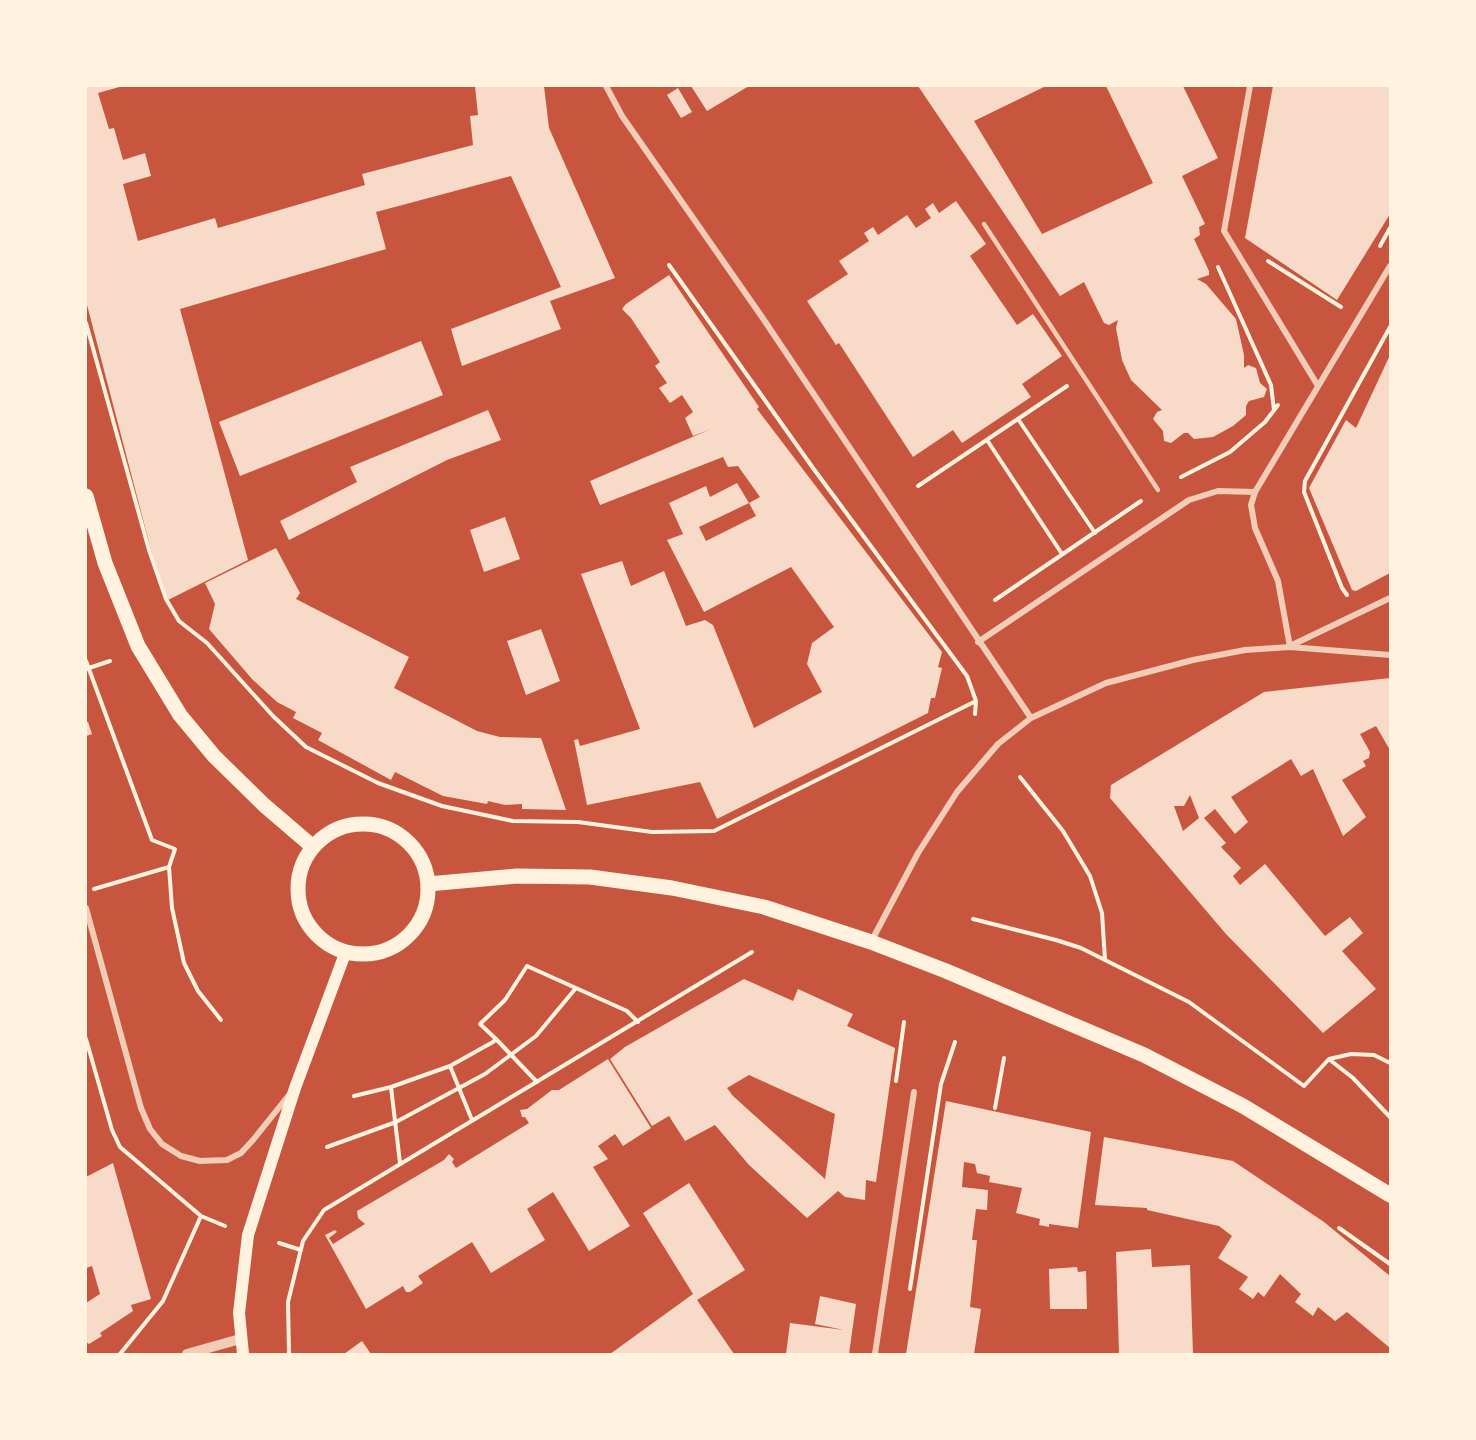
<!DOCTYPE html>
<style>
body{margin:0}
#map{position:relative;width:1476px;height:1440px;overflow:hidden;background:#c8553d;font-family:Overpass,sans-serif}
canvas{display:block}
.frame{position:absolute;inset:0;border:87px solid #fff3e0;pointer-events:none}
</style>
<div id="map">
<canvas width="1476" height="1440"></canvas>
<div class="frame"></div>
</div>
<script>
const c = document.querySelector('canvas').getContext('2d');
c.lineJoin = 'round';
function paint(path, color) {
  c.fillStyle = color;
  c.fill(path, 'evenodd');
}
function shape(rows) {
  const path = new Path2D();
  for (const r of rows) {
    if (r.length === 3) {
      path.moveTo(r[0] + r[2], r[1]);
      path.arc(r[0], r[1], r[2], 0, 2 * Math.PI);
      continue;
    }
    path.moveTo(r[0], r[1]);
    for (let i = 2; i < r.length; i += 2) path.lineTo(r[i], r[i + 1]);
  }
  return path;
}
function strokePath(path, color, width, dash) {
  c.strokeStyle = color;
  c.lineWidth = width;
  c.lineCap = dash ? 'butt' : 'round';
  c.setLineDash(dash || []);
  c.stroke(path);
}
const building = shape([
 [86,86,123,86,98,93,109,129,114,128,123,160,145,153,151,176,123,184,138,241,215,218,218,228,365,185,362,174,473,145,470,116,478,115,475,86,544,86,549,128,615,278,550,301,561,329,462,366,451,329,561,287,511,176,376,212,386,249,180,309,248,560,168,600,151,550,86,301],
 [691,86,749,86,707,111],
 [918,86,1046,86,974,121,1042,234,1153,183,1106,86,1183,86,1218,158,1182,176,1205,224,1199,227,1200,235,1194,239,1209,271,1209,275,1197,279,1206,284,1236,319,1244,355,1244,368,1248,365,1256,368,1260,383,1267,389,1264,397,1249,401,1246,406,1246,415,1233,426,1213,437,1194,439,1188,433,1184,433,1171,443,1164,441,1163,431,1153,419,1157,412,1162,410,1131,380,1122,360,1116,328,1118,320,1109,325,1104,323,1084,282,1060,296],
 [1273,86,1390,86,1390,214,1337,300,1245,238],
 [678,88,692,112,681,118,667,95],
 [956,201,986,244,970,256,1017,325,1033,314,1062,356,1022,384,1031,397,962,443,953,430,913,457,839,343,836,345,807,301,848,274,839,261,869,241,864,233,873,227,878,235,907,215,916,228,931,218,925,209,933,203,939,213],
 [669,275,759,407,757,409,942,652,938,667,942,668,935,698,931,698,928,713,717,819,700,782,587,805,574,740,578,739,580,746,640,729,581,574,622,561,631,586,664,571,686,626,705,620,713,625,754,728,822,692,807,664,812,643,834,627,791,567,704,612,667,540,683,534,669,503,706,486,710,497,737,483,749,503,760,497,738,466,728,467,723,457,600,505,590,481,711,429,693,436,685,418,693,412,682,395,670,403,659,388,667,383,655,366,660,362,631,318,622,309,626,304],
 [749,503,756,516,706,541,699,527],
 [421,341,443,395,240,476,219,422],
 [1390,355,1390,573,1356,591,1352,590,1309,488,1346,420,1356,428],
 [488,410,501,440,447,460,289,540,280,521,357,482,350,467],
 [505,517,520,559,484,572,470,530],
 [276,548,300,593,296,599,409,657,394,688,477,731,500,737,541,738,566,810,522,809,522,804,505,805,488,801,487,804,443,796,395,772,391,780,318,740,322,733,293,718,296,712,277,702,252,679,209,629,215,604,205,583],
 [541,629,560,681,526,695,507,641],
 [1390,678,1390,750,1376,726,1360,734,1370,752,1369,758,1363,761,1366,766,1342,780,1366,817,1343,836,1313,769,1301,776,1291,759,1231,797,1248,822,1235,834,1215,809,1204,818,1226,843,1221,847,1241,868,1233,876,1240,885,1265,864,1325,936,1350,917,1363,933,1342,951,1376,989,1323,1033,1226,934,1110,798,1111,785,1264,692],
 [1190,795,1199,818,1183,831,1174,806,1184,806],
 [86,722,88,722,92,734,86,736],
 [744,979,793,1001,798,989,853,1014,847,1026,895,1048,876,1182,866,1180,865,1200,845,1197,838,1191,807,1218,749,1165,715,1125,685,1141,669,1116,652,1126,610,1059,625,1047],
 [749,1075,835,1114,825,1179,733,1096,727,1088],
 [608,1059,651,1128,623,1146,615,1134,598,1146,608,1159,593,1167,630,1226,589,1251,553,1192,527,1209,545,1240,491,1273,472,1242,418,1276,423,1283,410,1292,406,1292,403,1286,366,1309,325,1235,335,1230,337,1232,329,1238,333,1244,365,1224,358,1218,357,1211,444,1160,449,1154,454,1159,452,1162,456,1168,529,1123,525,1117,522,1117,520,1110,527,1109,552,1090,559,1090],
 [946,1101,1091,1132,1078,1228,1049,1224,1049,1227,1039,1225,1040,1219,1016,1213,1022,1188,989,1182,990,1176,977,1173,975,1164,964,1162,962,1187,988,1190,987,1210,976,1209,972,1240,977,1240,970,1307,981,1309,974,1354,906,1354],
 [1104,1137,1233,1161,1324,1222,1390,1276,1390,1348,1347,1312,1335,1321,1318,1307,1313,1316,1295,1302,1301,1294,1280,1274,1264,1297,1258,1292,1253,1299,1239,1289,1248,1277,1218,1258,1232,1236,1219,1226,1147,1210,1147,1208,1095,1205],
 [113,1163,151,1299,131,1305,133,1311,100,1333,102,1336,89,1344,86,1342,86,1303,100,1294,92,1266,86,1268,86,1177],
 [689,1183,745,1270,697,1300,734,1354,610,1354,693,1294,643,1213],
 [1151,1249,1152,1267,1190,1265,1193,1354,1119,1354,1116,1252],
 [1077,1267,1078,1272,1086,1271,1087,1309,1050,1309,1049,1269],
 [820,1296,856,1304,849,1354,786,1354,790,1323,844,1330,815,1324],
 [362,1341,371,1354,344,1354]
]);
const path = shape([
 [1380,246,1390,228],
 [1268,261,1341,307],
 [669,265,813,468,967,676,976,701,975,714],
 [1218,267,1271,385,1274,410],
 [86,323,149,550,166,599,179,621,207,643,273,716,306,747,378,783,442,806,513,821,578,822,652,832,714,831,976,701],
 [1018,419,1095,533],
 [987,440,1062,554],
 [1181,477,1230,452,1265,422,1278,405],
 [918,486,1067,386],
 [1347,595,1342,588,1304,492,1305,481,1390,327],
 [995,600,1141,501],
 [86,661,152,840,175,849,169,867,172,908,184,963,198,991,221,1020],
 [86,669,110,661],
 [1020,777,1063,831,1090,876,1102,913,1105,960],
 [94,889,169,867],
 [973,919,1056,940,1081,948,1189,1002,1304,1086,1329,1059,1351,1054,1374,1055,1390,1063],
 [86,1039,112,1130,120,1147,201,1216,225,1226],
 [496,1039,537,1082],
 [1330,1060,1353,1078,1390,1117],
 [450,1066,472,1120],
 [896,1081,904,1022],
 [391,1087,400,1163],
 [354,1096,391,1087,450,1066,493,1042,496,1039,480,1024,505,1000,527,966,627,1011,638,1022],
 [995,1108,1004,1058],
 [327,1147,396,1122,485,1074,536,1036,576,988],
 [1339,1228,1390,1264],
 [279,1243,301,1250],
 [910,1289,941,1084,955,1042],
 [120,1354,163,1301,201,1216],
 [289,1354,288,1302,303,1241,324,1210,752,952]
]);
const service = shape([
 [984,224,1158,490]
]);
const minor = shape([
 [606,86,622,116,762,317,1031,718],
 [1250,86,1224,231,1318,386],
 [978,642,1189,500,1218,491,1255,492],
 [1290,646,1390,598],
 [1290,647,1278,581,1255,528,1251,505,1255,492,1390,266],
 [86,908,141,1108,150,1129,162,1144,181,1156,200,1161,227,1160,241,1153,253,1140,289,1095],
 [871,942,918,853,957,792,998,744,1031,718,1106,683,1193,660,1245,650,1290,647,1390,655],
 [875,1354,914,1092]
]);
const tertiary = shape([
 [187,1354,240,1339]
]);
const secondary = shape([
 [243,1354,239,1313,248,1235,295,1088,346,951]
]);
const primary = shape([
 [86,496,105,563,138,646,180,715,214,756,264,805,313,847],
 [363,889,65],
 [428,884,517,876,590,877,672,888,764,907,871,942,946,971,1144,1055,1243,1106,1390,1195]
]);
paint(building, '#f7dbc8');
strokePath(path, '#fff3e0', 4);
strokePath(service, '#f1ccb7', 4.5);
strokePath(minor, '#f1ccb7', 6);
strokePath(tertiary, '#f1ccb7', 10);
strokePath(secondary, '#fff3e0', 12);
strokePath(primary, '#fff3e0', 15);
</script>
